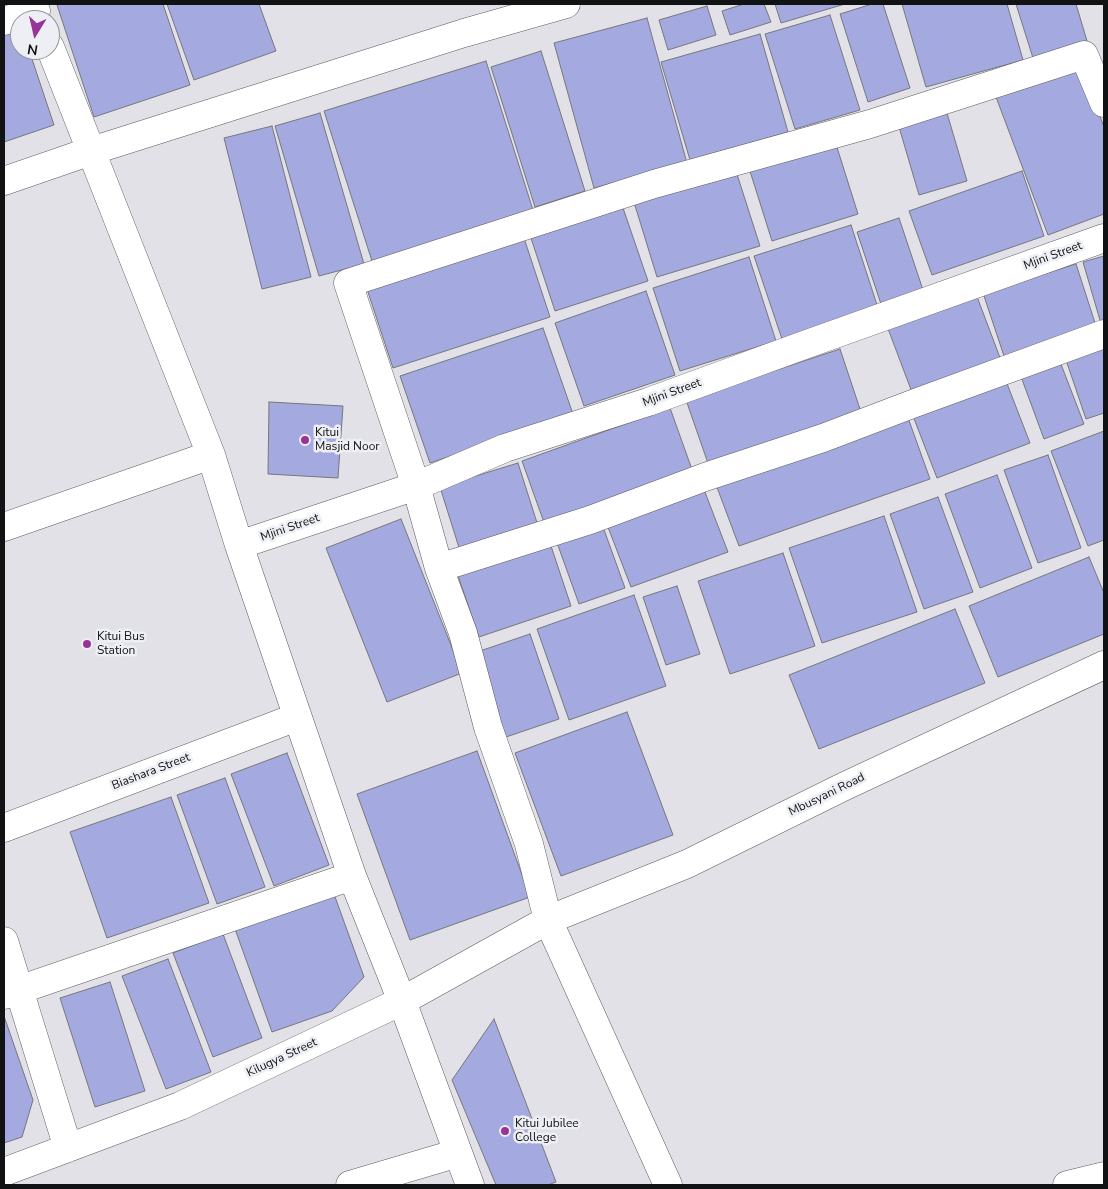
<!DOCTYPE html>
<style>
body{margin:0}
#map{position:relative;width:1108px;height:1189px;overflow:hidden;background:#e1e1e7;font-family:"Nunito Sans",sans-serif}
canvas{display:block}
.frame{position:absolute;inset:0;border:5px solid #111213;pointer-events:none}
.north{position:absolute;left:10px;top:10px;width:50px;height:50px;box-sizing:border-box;background:#eeeff4;border:1px solid #96979a;border-radius:50%;rotate:189deg;font-size:14px;font-weight:700;line-height:20px;text-align:center;color:#111213}
.north::after{content:'';display:block;margin:auto;width:18px;height:22px;background:#983398;clip-path:polygon(50% 0,100% 100%,50% 72%,0 100%)}
</style>
<div id="map">
<canvas width="1108" height="1189"></canvas>
<div class="frame"></div>
<div class="north">N</div>
</div>
<script>
const c = document.querySelector('canvas').getContext('2d');
c.lineJoin = 'round';
function paint(path, color) {
  c.fillStyle = color;
  c.fill(path, 'evenodd');
}
function shape(rows) {
  const path = new Path2D();
  for (const r of rows) {
    path.moveTo(r[0], r[1]);
    for (let i = 2; i < r.length; i += 2) path.lineTo(r[i], r[i + 1]);
  }
  return path;
}
function strokePath(path, color, width, dash) {
  c.strokeStyle = color;
  c.lineWidth = width;
  c.lineCap = dash ? 'butt' : 'round';
  c.setLineDash(dash || []);
  c.stroke(path);
}
function write(font, color, halo, rows, align = 'center') {
  c.font = font + ' "Nunito Sans",sans-serif';
  c.lineWidth = 5;
  c.setLineDash([]);
  c.textBaseline = 'middle';
  c.strokeStyle = halo;
  c.fillStyle = color;
  for (const [text, x, y, turn = 0] of rows) {
    c.save();
    c.translate(x, y);
    c.rotate((+turn || 0) * Math.PI / 180);
    c.textAlign = isNaN(turn) ? turn : align;
    if (halo) c.strokeText(text, 0, 0);
    c.fillText(text, 0, 0);
    c.restore();
  }
}
const building = shape([
 [62,4,163,4,190,85,94,117,57,5,62,4],
 [167,4,259,4,276,51,194,80,167,4],
 [744,4,764,4,771,22,730,35,722,11,744,4],
 [775,4,845,4,781,23,775,4],
 [872,4,883,4,910,88,868,102,840,14,872,4],
 [902,4,1007,4,1023,60,926,87,902,4],
 [1016,4,1076,4,1087,41,1033,58,1016,4],
 [707,6,716,35,668,50,659,20,707,6],
 [830,15,860,110,795,129,765,34,830,15],
 [647,18,687,163,594,188,554,43,647,18],
 [20,30,20,50,29,50,54,125,4,142,4,35,20,30],
 [760,34,788,132,690,160,661,62,760,34],
 [541,51,585,191,535,207,491,67,541,51],
 [486,61,533,210,372,261,324,111,486,61],
 [1081,65,1104,127,1104,214,1048,235,996,97,1081,65],
 [320,113,364,264,319,276,275,126,320,113],
 [947,113,967,181,919,195,899,127,947,113],
 [272,126,311,277,262,289,224,138,272,126],
 [835,141,858,214,772,241,749,168,835,141],
 [735,168,760,246,657,277,633,199,735,168],
 [1022,171,1044,236,932,275,909,211,1022,171],
 [621,202,648,281,555,311,529,232,621,202],
 [899,218,923,290,881,304,857,232,899,218],
 [851,225,878,308,782,339,754,256,851,225],
 [523,235,550,317,393,368,366,286,523,235],
 [1104,256,1104,326,1102,327,1083,262,1104,256],
 [749,257,776,341,680,371,653,288,749,257],
 [1076,264,1097,329,1005,359,983,293,1076,264],
 [646,291,675,375,584,406,555,323,646,291],
 [976,294,1002,363,913,395,887,326,976,294],
 [543,328,573,414,430,463,400,376,543,328],
 [1104,340,1104,413,1086,419,1064,354,1104,340],
 [840,349,863,418,710,469,686,400,840,349],
 [1059,359,1084,424,1044,439,1020,374,1059,359],
 [1006,381,1030,443,937,478,913,416,1006,381],
 [269,402,343,406,338,478,268,474,269,402],
 [670,408,694,475,546,528,522,461,670,408],
 [907,415,930,479,739,546,715,482,907,415],
 [1104,431,1104,540,1088,546,1051,451,1104,431],
 [1048,455,1081,548,1038,563,1004,470,1048,455],
 [518,463,539,529,461,554,440,487,518,463],
 [997,475,1032,568,980,588,945,494,997,475],
 [703,487,728,552,631,587,606,522,703,487],
 [938,497,973,592,924,609,890,514,938,497],
 [884,516,917,612,822,643,789,548,884,516],
 [401,519,462,673,387,702,326,548,401,519],
 [602,524,625,588,579,604,556,540,602,524],
 [549,540,571,606,479,637,456,570,549,540],
 [783,553,815,646,730,674,698,581,783,553],
 [1089,557,1104,593,1104,634,998,677,969,606,1089,557],
 [677,586,700,654,666,665,643,597,677,586],
 [634,595,666,686,569,720,537,629,634,595],
 [955,609,985,683,819,749,789,675,955,609],
 [530,634,559,719,506,737,477,652,530,634],
 [627,712,673,835,561,876,515,753,627,712],
 [477,751,530,897,410,940,357,794,477,751],
 [287,753,329,865,274,886,231,774,287,753],
 [225,778,265,887,217,904,177,795,225,778],
 [171,797,209,903,107,938,70,832,171,797],
 [334,894,364,977,332,1011,272,1032,235,929,334,894],
 [223,934,262,1038,213,1057,173,953,223,934],
 [168,959,211,1072,166,1089,122,976,168,959],
 [110,982,145,1091,95,1107,60,998,110,982],
 [4,1016,33,1100,22,1137,4,1143,4,1016],
 [494,1019,556,1182,548,1185,496,1185,452,1080,494,1019]
]);
const minor = shape([
 [4,21,36,11],
 [50,47,211,455,239,545,352,876,402,1001,470,1185],
 [4,181,91,151,464,33,566,4],
 [4,527,211,455],
 [239,545,416,486,505,448,648,402,807,344,1104,238],
 [439,568,590,520,705,477,823,438,915,403,1104,334],
 [4,828,297,717],
 [4,941,68,1148],
 [4,995,352,876],
 [4,1172,180,1106,402,1001,548,920,687,864,845,786,1104,665],
 [350,1185,458,1153],
 [668,1185,548,920,529,844,488,727,463,633,439,568,416,486,348,283,654,184,870,124,1084,55,1104,103],
 [1067,1185,1104,1176]
]);
const markers = [
 [305,440,5,"#983398"],
 [87,644,5,"#983398"],
 [505,1131,5,"#983398"]
];
const streetNames = [
 ["Mjini Street",1053,256,-20],
 ["Mjini Street",672,393,-20],
 ["Mjini Street",290,528,-19],
 ["Biashara Street",151,772,-21],
 ["Mbusyani Road",827,795,-26],
 ["Kilugya Street",282,1058,-25]
];
const poiNames = [
 ["Kitui",315,433],
 ["Masjid Noor",315,447],
 ["Kitui Bus",97,637],
 ["Station",97,651],
 ["Kitui Jubilee",515,1124],
 ["College",515,1138]
];
paint(building, '#a4a9e0');
strokePath(building, '#76777b', 1);
strokePath(minor, '#5c5c61', 29);
strokePath(minor, '#fff', 28);
for (const [x, y, r, color] of markers) {
  const dot = new Path2D();
  dot.arc(x, y, r, 0, 2 * Math.PI);
  c.fillStyle = color;
  c.fill(dot);
  strokePath(dot, '#eeeff4', 2);
}
write('12px', '#111213', '#eeeff4', streetNames);
write('12px', '#111213', '#eeeff4', poiNames, 'left');
</script>
